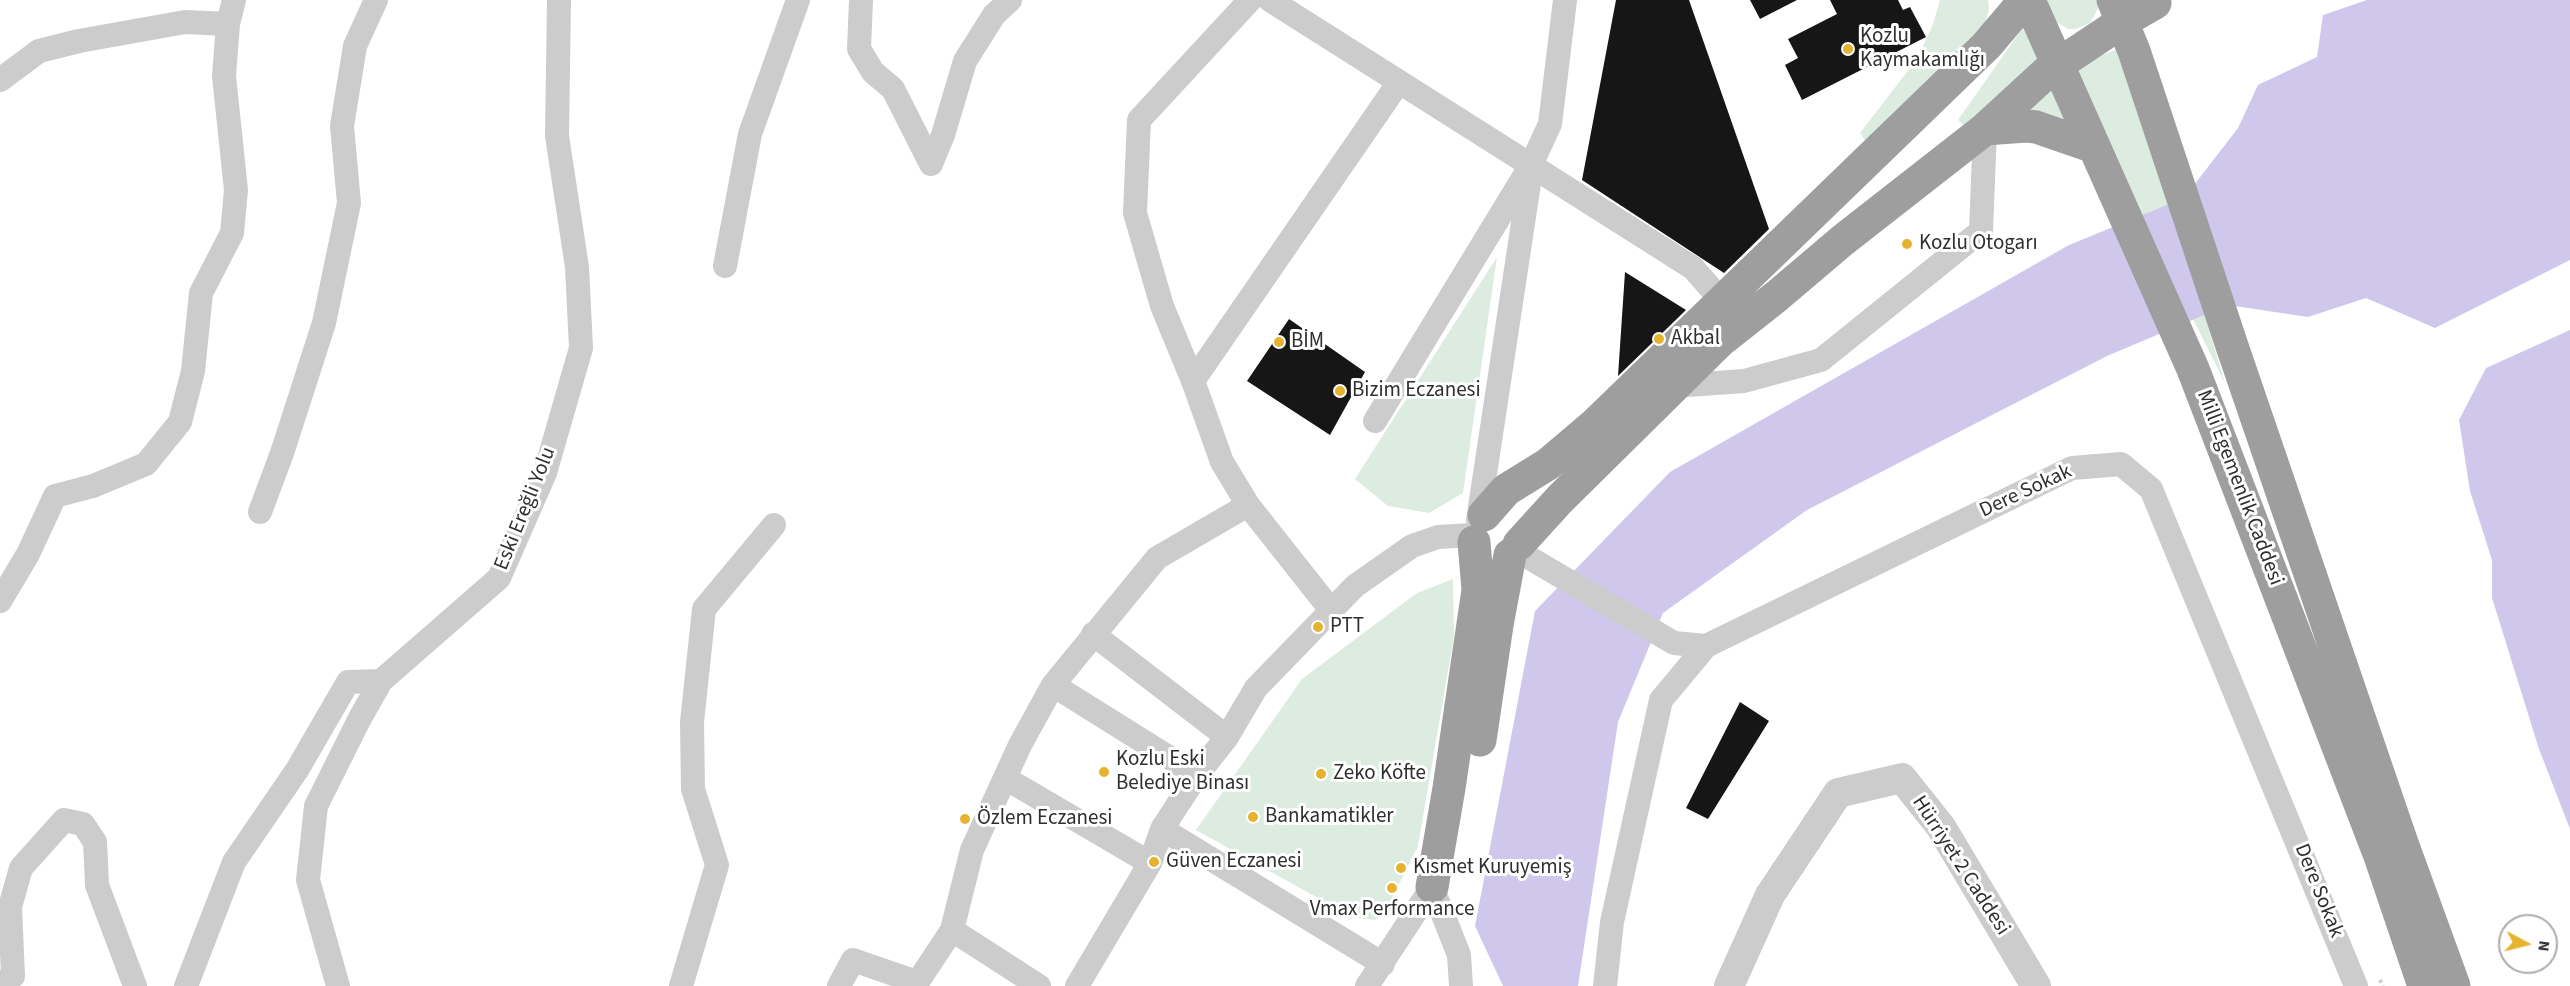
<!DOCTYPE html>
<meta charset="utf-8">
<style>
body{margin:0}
#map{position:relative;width:2570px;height:986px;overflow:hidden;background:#fff;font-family:"Source Sans 3",sans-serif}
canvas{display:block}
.north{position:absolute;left:2498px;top:914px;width:60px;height:60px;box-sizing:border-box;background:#fff;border:2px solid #acacac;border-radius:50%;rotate:97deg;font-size:16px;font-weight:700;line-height:24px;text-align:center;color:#2f2f2f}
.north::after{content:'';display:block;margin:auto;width:21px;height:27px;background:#e6b330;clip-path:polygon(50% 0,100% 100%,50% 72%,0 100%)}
</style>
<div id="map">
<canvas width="2570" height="986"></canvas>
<div class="north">N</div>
</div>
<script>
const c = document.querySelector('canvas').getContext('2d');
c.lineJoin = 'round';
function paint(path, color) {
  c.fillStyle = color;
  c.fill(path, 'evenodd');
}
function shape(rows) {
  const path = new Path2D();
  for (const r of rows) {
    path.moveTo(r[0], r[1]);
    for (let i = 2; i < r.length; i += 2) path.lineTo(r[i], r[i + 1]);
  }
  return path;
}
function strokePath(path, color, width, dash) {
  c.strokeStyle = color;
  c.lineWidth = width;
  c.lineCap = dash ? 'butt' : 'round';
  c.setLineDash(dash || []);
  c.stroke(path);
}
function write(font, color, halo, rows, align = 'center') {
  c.font = font + ' "Source Sans 3",sans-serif';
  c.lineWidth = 6;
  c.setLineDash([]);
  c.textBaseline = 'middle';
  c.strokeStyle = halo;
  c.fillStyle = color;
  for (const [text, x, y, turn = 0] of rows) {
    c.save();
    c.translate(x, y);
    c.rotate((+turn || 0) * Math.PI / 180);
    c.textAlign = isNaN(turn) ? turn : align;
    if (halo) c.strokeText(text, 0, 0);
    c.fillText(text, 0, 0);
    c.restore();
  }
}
const green = shape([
 [1940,0,1988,0,1989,9,1983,31,1868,145,1860,133,1917,59,1933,24],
 [2048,0,2098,0,2098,9,2090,23,2076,29,2068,29,2054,21,2048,6],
 [2024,26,2040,56,1966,128,1958,120],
 [2124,46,2225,383,2068,70],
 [2056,81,2071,133,2013,114],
 [1497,257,1463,493,1429,513,1388,506,1355,479],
 [1453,579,1454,636,1418,846,1384,914,1375,920,1352,917,1196,830,1302,679,1417,593]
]);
const water = shape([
 [2367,0,2570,0,2570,260,2435,328,2366,298,2308,317,2228,305,2107,356,1807,510,1663,613,1618,722,1578,986,1503,986,1475,926,1535,611,1670,472,2069,245,2184,198,2238,128,2258,85,2317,57,2323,15],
 [2570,330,2570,829,2539,749,2492,598,2492,560,2470,491,2459,420,2486,368]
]);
const building = shape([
 [1616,0,1689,0,1769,229,1724,273,1582,180],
 [1750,0,1797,0,1760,19],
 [1830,0,1898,0,1903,10,1910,7,1926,37,1802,100,1785,65,1798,58,1788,39,1837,14],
 [1625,272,1686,310,1618,376],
 [1289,319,1365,372,1330,435,1247,381],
 [1740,702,1769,721,1708,819,1686,808]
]);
const path = shape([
 [2380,980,2383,986]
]);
const minor = shape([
 [861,0,859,49,873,72,893,89,931,164],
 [1250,0,1139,120,1135,213,1162,306,1193,381,1222,462,1248,505,1331,610],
 [1270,0,1693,268,1721,300],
 [0,80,39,51,79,41,185,22,228,24],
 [931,164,943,135,965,61,994,15,1010,0],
 [725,266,750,134,798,0],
 [1193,381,1399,82],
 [1673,386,1744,381,1821,360,1981,231,1985,129],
 [1375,421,1531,165,1550,124,1565,0],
 [260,512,282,453,324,323,349,203,342,126,355,46,376,0],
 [1478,520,1530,177],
 [1516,550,1674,643,1706,646,2072,468,2121,464,2151,489,2356,986],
 [0,601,28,554,55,496,93,486,146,464,180,422,193,371,201,293,232,233,236,190,224,76,228,24,234,0],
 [1093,634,1227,737],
 [1053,685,1197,775],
 [1005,778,1150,863],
 [1162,829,1383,964],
 [1432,887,1459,955,1461,986],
 [952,930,1039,986],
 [0,984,13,976,10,907,21,868,64,820,83,824,95,842,97,885,135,986],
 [186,986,234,862,297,770,348,682,381,681],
 [338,986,308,880,316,806,360,718,381,681,499,578,545,473,581,348,577,267,557,136,559,0],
 [681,986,717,865,693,789,692,722,704,609,774,525],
 [839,986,853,960,917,982,917,986],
 [915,986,952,930,972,850,1020,745,1053,685,1157,558,1248,505],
 [1077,986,1150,863,1162,829,1197,775,1227,737,1256,688,1355,586,1412,546,1438,537,1473,535],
 [1367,986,1432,887],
 [1605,986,1612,922,1661,700,1706,646]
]);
const tertiary = shape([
 [1729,986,1770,895,1838,793,1902,778,1941,827,2036,986]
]);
const trunk = shape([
 [2029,0,2193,369,2380,856,2424,986],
 [2113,0,2134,51,2231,343,2402,843,2454,986],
 [1985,129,2026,126,2036,127,2094,147],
 [1484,515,1506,490,1548,464,1594,425,1986,46,2025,0],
 [1519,544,1560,499,1720,341,1777,296,1843,240,1985,129,2047,72,2122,22,2155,3],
 [1480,740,1497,625,1510,555],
 [1432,887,1449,788,1478,590,1474,542]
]);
const markers = [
 [1848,49,6,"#e6b330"],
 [1907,244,6,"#e6b330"],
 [1659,339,6,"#e6b330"],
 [1279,342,6,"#e6b330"],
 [1340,391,6,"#e6b330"],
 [1318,627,6,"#e6b330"],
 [1104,772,6,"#e6b330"],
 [1321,774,6,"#e6b330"],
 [1253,817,6,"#e6b330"],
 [965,819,6,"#e6b330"],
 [1154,862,6,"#e6b330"],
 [1401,868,6,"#e6b330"],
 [1392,888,6,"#e6b330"]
];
const poiNames = [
 ["Kozlu",1860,37],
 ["Kaymakamlığı",1860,61],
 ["Kozlu Otogarı",1919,244],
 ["Akbal",1671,339],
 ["BİM",1291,342],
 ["Bizim Eczanesi",1352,391],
 ["PTT",1330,627],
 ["Kozlu Eski",1116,760],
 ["Belediye Binası",1116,784],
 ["Zeko Köfte",1333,774],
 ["Bankamatikler",1265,817],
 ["Özlem Eczanesi",977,819],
 ["Güven Eczanesi",1166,862],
 ["Kısmet Kuruyemiş",1413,868],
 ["Vmax Performance",1392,910,"center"]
];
const streetNames = [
 ["Milli Egemenlik Caddesi",2239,488,69],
 ["Dere Sokak",2026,492,-25],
 ["Eski Ereğli Yolu",526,509,-68],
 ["Hürriyet 2 Caddesi",1960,866,57],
 ["Dere Sokak",2318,891,68]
];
paint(green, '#dcece0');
paint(water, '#cfc8ec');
paint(building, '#161616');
strokePath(path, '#ccc', 4, [3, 3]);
strokePath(minor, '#ccc', 24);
strokePath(tertiary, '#ccc', 30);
strokePath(trunk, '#9e9e9e', 33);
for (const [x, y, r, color] of markers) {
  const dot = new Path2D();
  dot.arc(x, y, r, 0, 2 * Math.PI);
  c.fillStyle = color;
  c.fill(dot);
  strokePath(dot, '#fff', 2);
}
write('21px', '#2f2f2f', '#fff', poiNames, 'left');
write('21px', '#2f2f2f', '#fff', streetNames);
</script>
